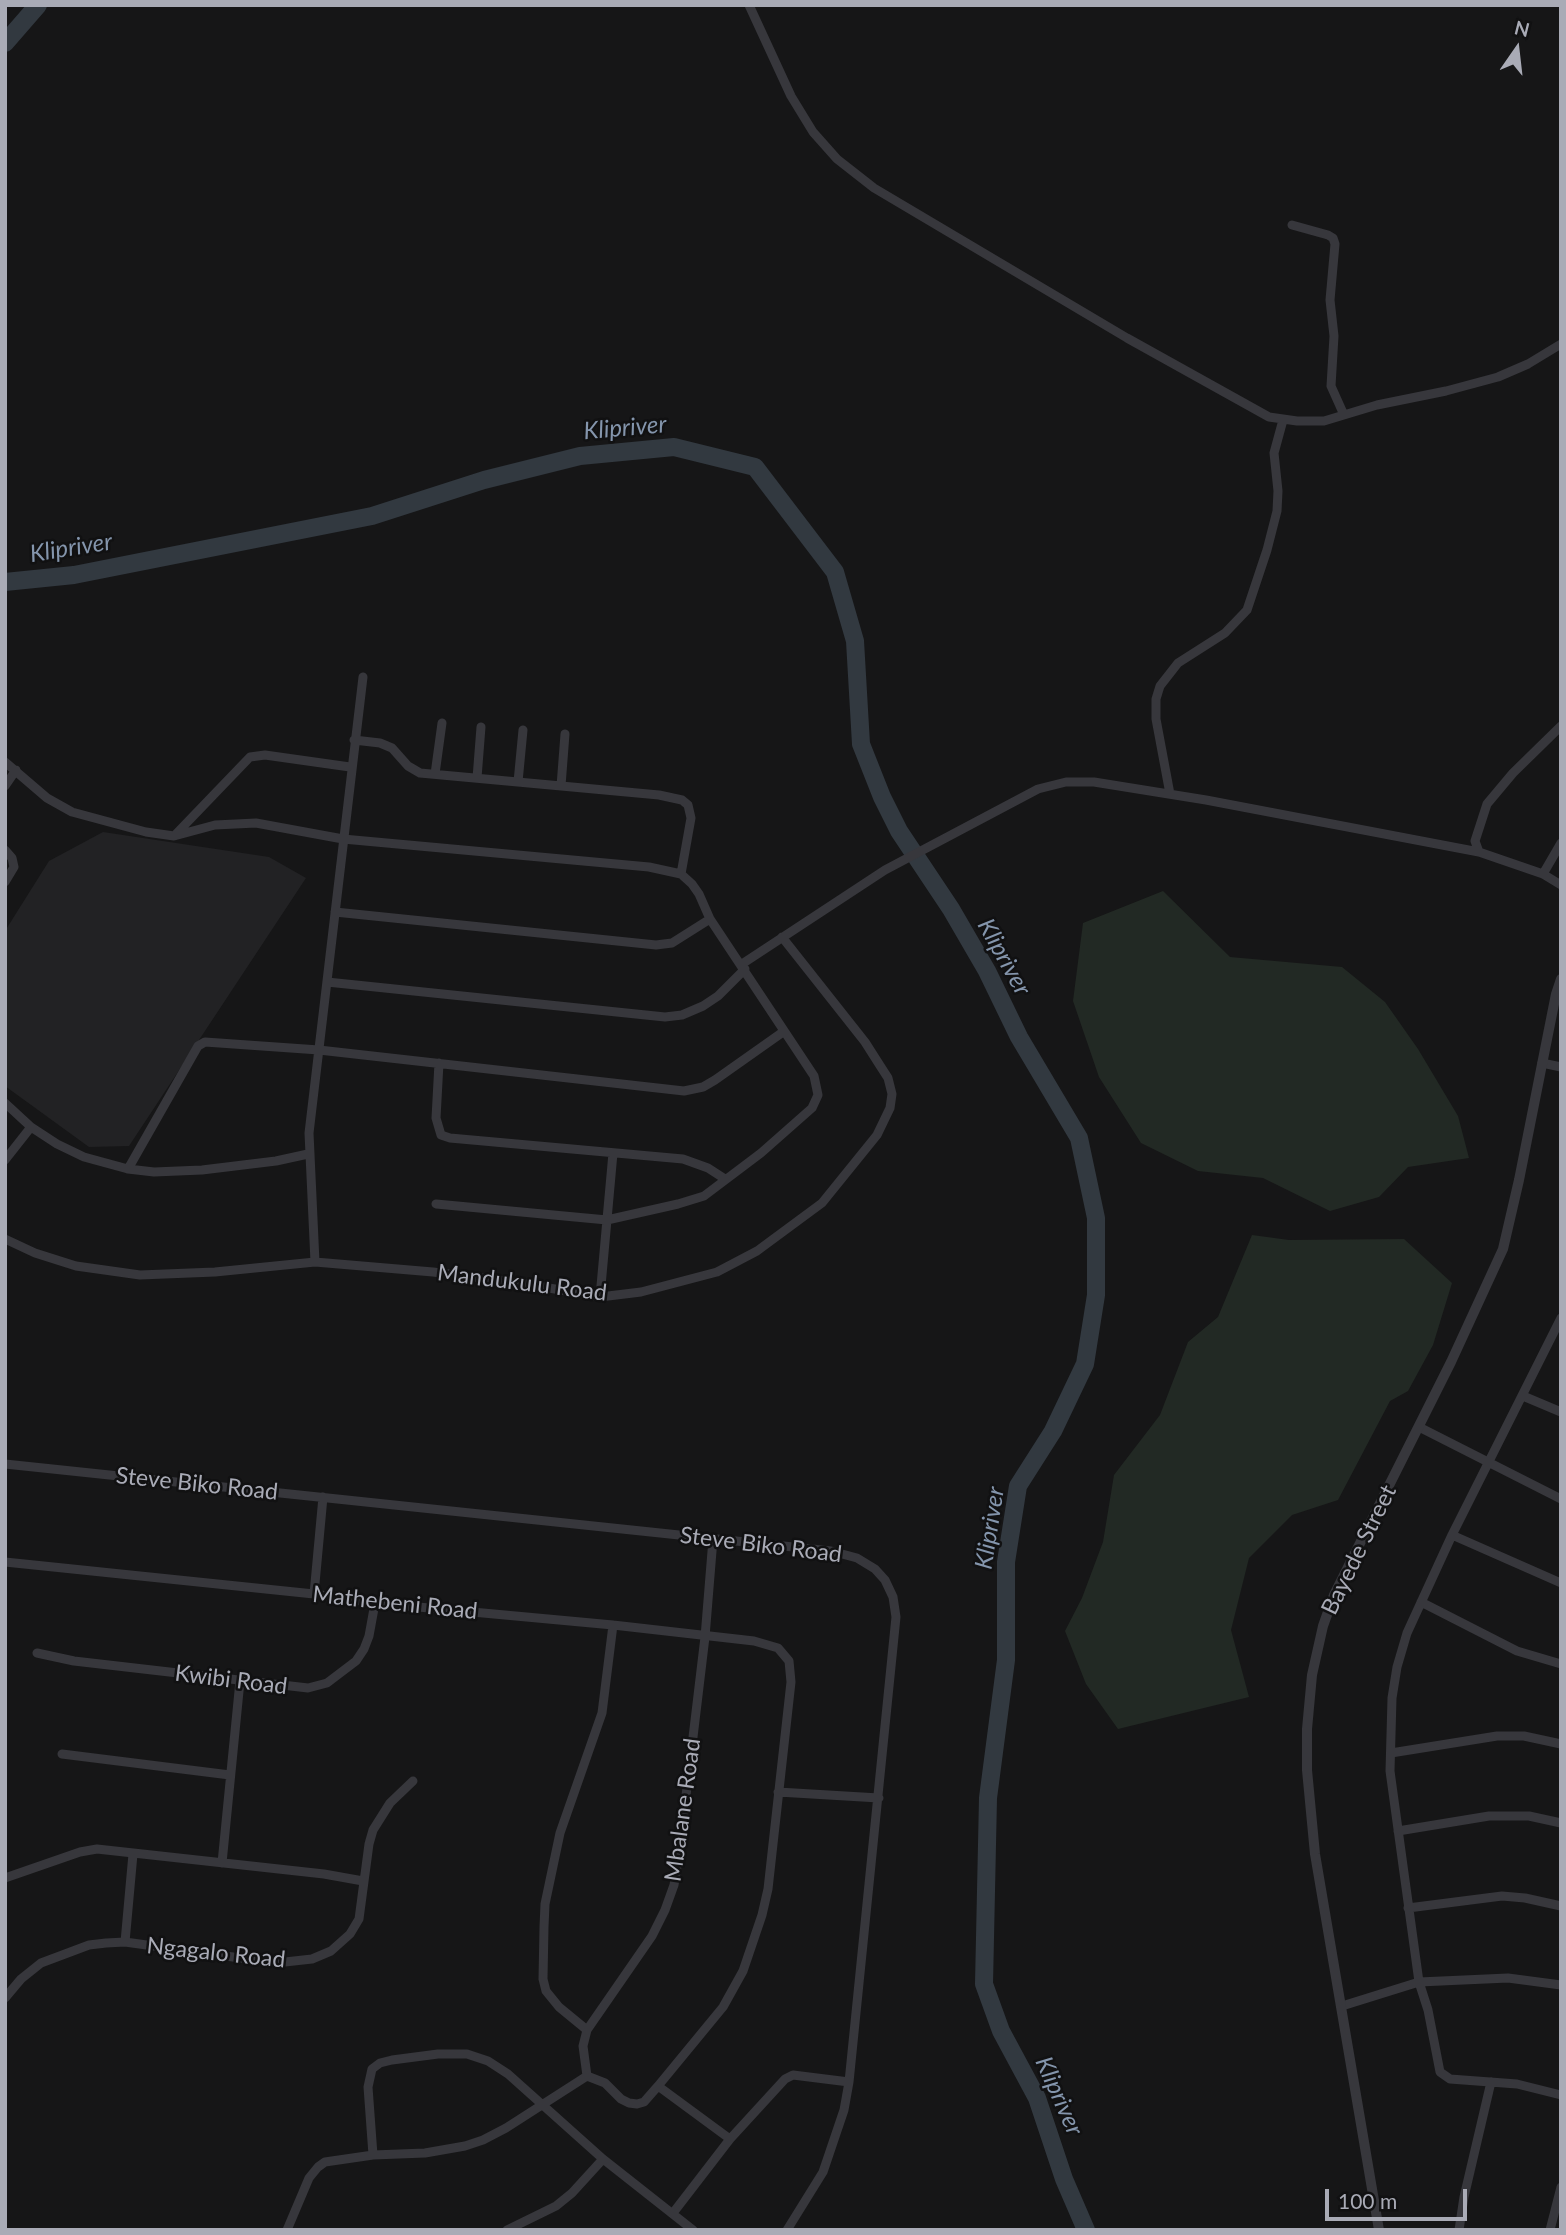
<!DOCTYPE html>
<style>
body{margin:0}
#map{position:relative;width:1566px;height:2235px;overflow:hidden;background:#161617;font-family:Lato,sans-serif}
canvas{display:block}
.frame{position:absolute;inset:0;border:7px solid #a9abb6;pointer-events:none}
.north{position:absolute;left:1482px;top:14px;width:70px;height:70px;-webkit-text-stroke:5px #111112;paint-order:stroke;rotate:14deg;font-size:19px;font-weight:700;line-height:28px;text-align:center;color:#a9abb6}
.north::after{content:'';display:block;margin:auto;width:24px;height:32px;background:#a9abb6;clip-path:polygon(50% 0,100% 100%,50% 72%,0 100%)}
.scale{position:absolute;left:1325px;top:2189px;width:142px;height:32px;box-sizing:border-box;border:4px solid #a9abb6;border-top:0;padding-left:9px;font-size:21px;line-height:24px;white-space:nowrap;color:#a9abb6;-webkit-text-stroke:5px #111112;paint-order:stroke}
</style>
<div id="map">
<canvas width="1566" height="2235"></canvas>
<div class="frame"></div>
<div class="north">N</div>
<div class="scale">100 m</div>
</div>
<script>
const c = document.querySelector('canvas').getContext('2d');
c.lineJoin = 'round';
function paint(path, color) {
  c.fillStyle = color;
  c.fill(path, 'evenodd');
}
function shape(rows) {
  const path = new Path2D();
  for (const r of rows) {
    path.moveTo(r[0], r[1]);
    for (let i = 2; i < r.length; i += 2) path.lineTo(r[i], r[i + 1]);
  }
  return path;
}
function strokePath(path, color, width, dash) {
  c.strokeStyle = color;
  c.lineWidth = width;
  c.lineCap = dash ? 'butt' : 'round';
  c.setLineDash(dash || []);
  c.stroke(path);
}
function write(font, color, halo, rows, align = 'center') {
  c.font = font + ' Lato,sans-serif';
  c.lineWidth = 5;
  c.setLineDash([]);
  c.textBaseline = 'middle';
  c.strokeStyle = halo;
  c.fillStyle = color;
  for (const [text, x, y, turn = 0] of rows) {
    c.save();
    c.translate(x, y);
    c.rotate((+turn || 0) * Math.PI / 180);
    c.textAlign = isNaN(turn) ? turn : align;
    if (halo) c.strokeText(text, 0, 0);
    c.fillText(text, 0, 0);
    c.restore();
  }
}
const built = shape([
 [103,832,269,857,306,878,129,1146,89,1147,5,1086,5,931,49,861]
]);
const green = shape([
 [1163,891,1230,957,1342,967,1385,1002,1418,1049,1458,1116,1469,1158,1408,1167,1379,1197,1330,1211,1263,1178,1198,1171,1141,1143,1099,1077,1073,1001,1083,923],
 [1252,1235,1289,1240,1404,1239,1452,1283,1433,1345,1408,1391,1390,1401,1338,1500,1292,1515,1249,1558,1231,1630,1249,1697,1118,1729,1086,1684,1065,1631,1082,1598,1103,1542,1114,1475,1160,1415,1188,1342,1218,1317]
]);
const river = shape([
 [5,43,38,5],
 [5,582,74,575,372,516,484,480,580,456,674,447,755,467,835,572,855,641,861,744,882,797,899,831,951,909,987,971,1019,1037,1079,1138,1096,1218,1096,1295,1085,1364,1053,1431,1018,1486,1006,1562,1006,1660,988,1798,984,1984,1001,2031,1037,2098,1064,2179,1086,2230]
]);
const minor = shape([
 [749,5,791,96,813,132,837,159,874,188,1127,338,1269,417,1297,421,1324,421,1377,405,1446,391,1498,377,1528,364,1561,344],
 [1292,225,1328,235,1333,238,1335,244,1330,300,1334,336,1331,386,1344,415],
 [1561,726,1513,773,1487,804,1475,841,1479,852,1543,874,1561,885],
 [354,740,380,743,392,748,408,766,420,773,659,795,682,800,688,805,691,818,681,874],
 [5,762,47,798,72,812,146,832,174,836,215,825,256,823,343,839,649,867,681,874,692,884,699,894,710,919,814,1076,818,1095,812,1108,761,1153,704,1196,678,1204,607,1220,436,1204],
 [435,774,442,723],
 [477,778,481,727],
 [518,782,523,730],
 [5,786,16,770],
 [561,786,565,734],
 [1170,794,1156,719,1156,699,1160,686,1178,663,1225,633,1247,610,1267,550,1277,511,1278,491,1274,453,1283,420],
 [176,834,250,757,265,755,350,767],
 [5,850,12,858,14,867,5,882],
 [1543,874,1561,843],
 [335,912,656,945,672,943,710,919],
 [742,964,885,870,1038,789,1066,782,1094,782,1206,800,1479,852],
 [327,982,665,1017,682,1015,703,1006,718,996,745,969],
 [439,1063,436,1118,441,1135,450,1138,683,1159,708,1168,725,1179],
 [1542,1063,1561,1067],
 [5,1103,31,1127,57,1144,84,1157,128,1169,154,1172,202,1170,276,1161,308,1154],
 [5,1160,31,1127],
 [128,1169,198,1046,205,1042,319,1050,684,1091,703,1087,715,1080,783,1032],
 [5,1239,35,1253,76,1266,140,1275,215,1272,315,1262,433,1272,515,1282,600,1297,641,1292,717,1272,757,1251,822,1203,877,1135,890,1108,892,1094,888,1078,879,1064,865,1042,782,937],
 [315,1262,309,1133,363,677],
 [600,1297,613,1153],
 [1561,1318,1452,1535,1407,1633,1397,1667,1392,1698,1390,1771,1419,1982,1428,2010,1440,2072,1450,2079,1517,2084,1561,2095],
 [1523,1396,1561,1412],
 [1419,1427,1561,1499],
 [5,1464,831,1551,857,1558,875,1569,885,1580,893,1597,896,1617,849,2082,844,2110,823,2172,787,2230],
 [1452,1535,1561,1583],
 [5,1562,314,1594,375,1603,613,1625,754,1641,778,1648,789,1661,791,1682,768,1889,762,1915,743,1971,723,2007,658,2086],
 [314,1594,323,1497],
 [1421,1602,1517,1651,1561,1664],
 [37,1653,74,1661,308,1688,327,1683,356,1661,364,1649,369,1636,375,1603],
 [1391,1753,1497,1736,1524,1736,1561,1744],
 [62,1754,230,1775],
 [778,1792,879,1798],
 [1398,1831,1489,1816,1529,1816,1561,1823],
 [222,1863,240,1681],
 [5,1878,80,1852,97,1849,324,1874,363,1881],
 [1408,1908,1502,1896,1525,1898,1561,1906],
 [125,1942,133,1854],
 [5,1998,21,1979,41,1963,89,1945,106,1943,125,1942,276,1963,312,1959,331,1951,350,1934,359,1919,369,1844,373,1830,390,1803,413,1781],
 [1342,2006,1419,1982,1508,1978,1561,1985],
 [587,2030,559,2007,546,1991,543,1979,544,1927,545,1904,560,1833,602,1713,613,1625],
 [587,2076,583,2046,587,2030,652,1936,665,1910,674,1885,679,1854,705,1637,713,1539],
 [373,2155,368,2087,372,2069,380,2063,392,2060,438,2054,467,2054,488,2061,508,2074,603,2159,693,2230],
 [673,2213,730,2139,785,2079,793,2075,849,2082],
 [287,2230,309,2178,318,2167,325,2162,373,2155,425,2153,465,2146,483,2140,506,2128,587,2076,605,2083,621,2099,629,2103,637,2104,644,2102,658,2086,730,2139],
 [507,2230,556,2206,572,2193,603,2159],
 [1459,2230,1464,2197,1491,2082],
 [1550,2230,1561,2187]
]);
const tertiary = shape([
 [1379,2230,1315,1854,1307,1770,1307,1729,1312,1675,1323,1626,1334,1595,1451,1362,1503,1249,1519,1180,1556,994,1561,979]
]);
const streetNames = [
 ["Mandukulu Road",522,1283,7],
 ["Steve Biko Road",197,1484,6],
 ["Steve Biko Road",761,1545,7],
 ["Bayede Street",1359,1550,-64],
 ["Mathebeni Road",395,1603,6],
 ["Kwibi Road",231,1680,7],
 ["Mbalane Road",683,1810,-82],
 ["Ngagalo Road",216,1953,6]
];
const waterNames = [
 ["Klipriver",625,428,-5],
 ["Klipriver",71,548,-9],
 ["Klipriver",1004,957,61],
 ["Klipriver",990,1528,-81],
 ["Klipriver",1059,2096,66]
];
paint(built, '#222224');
paint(green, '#222924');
strokePath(river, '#323940', 18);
strokePath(minor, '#37373c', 9);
strokePath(tertiary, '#37373c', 10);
write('23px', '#a9abb6', '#111112', streetNames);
write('italic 24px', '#8495ac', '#111112', waterNames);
</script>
